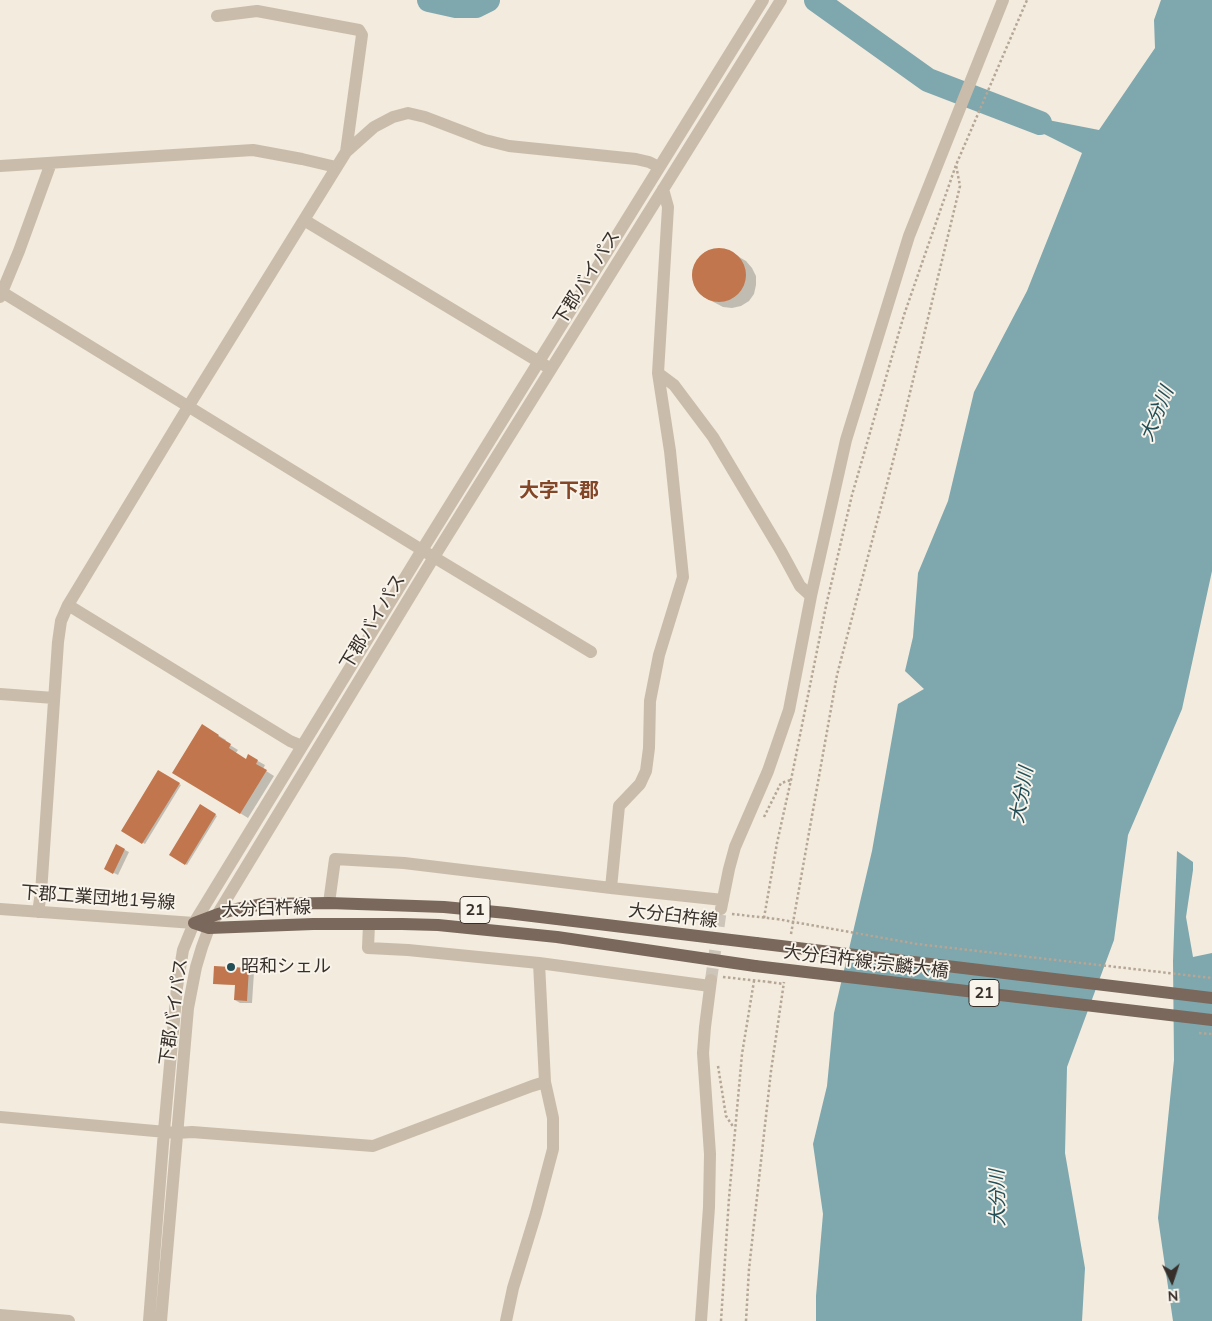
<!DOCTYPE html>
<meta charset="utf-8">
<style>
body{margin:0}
#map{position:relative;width:1212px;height:1321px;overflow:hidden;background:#f2ebde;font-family:Mulish,sans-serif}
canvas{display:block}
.north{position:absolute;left:1147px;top:1256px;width:50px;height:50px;-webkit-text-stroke:4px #f9f4eb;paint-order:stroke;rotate:176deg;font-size:14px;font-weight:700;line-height:20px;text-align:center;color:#372f2a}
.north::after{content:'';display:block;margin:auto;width:18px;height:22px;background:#372f2a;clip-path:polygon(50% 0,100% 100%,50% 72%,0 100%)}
</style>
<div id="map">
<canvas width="1212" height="1321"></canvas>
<div class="north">N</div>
</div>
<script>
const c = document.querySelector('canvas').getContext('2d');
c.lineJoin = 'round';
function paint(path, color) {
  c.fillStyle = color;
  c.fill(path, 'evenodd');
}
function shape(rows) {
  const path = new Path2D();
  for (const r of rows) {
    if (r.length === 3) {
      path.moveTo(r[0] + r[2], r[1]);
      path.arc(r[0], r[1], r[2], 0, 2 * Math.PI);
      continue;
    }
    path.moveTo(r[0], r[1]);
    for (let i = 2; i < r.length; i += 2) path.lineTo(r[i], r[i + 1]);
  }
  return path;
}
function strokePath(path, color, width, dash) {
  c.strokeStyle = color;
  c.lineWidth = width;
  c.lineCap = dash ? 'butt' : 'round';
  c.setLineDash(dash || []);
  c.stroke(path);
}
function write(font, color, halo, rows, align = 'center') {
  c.font = font + ' Mulish,"Noto Sans JP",sans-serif';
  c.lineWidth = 4;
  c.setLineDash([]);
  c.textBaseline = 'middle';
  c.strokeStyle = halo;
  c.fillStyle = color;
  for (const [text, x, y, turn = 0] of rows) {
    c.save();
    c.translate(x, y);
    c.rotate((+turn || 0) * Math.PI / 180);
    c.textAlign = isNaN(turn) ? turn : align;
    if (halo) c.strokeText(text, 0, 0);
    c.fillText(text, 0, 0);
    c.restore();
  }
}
const water = shape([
 [1161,0,1212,0,1212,571,1182,709,1128,835,1114,940,1067,1067,1065,1153,1085,1268,1082,1321,816,1321,816,1296,823,1214,813,1144,827,1086,834,1013,872,851,898,704,924,689,905,671,913,637,918,573,948,501,974,392,1027,291,1082,153,1008,116,1011,107,1048,120,1099,130,1155,48,1154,20],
 [1177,851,1193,862,1193,870,1186,917,1193,957,1212,953,1212,1321,1173,1321,1158,1218,1174,1060,1173,961]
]);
const shadow = shape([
 [718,249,727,250,746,261,752,268,756,276,756,285,754,294,749,301,741,306,732,308,723,307,704,297,698,292,694,285,692,276,693,268,697,261,702,254,709,250],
 [203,726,226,740,225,742,238,750,235,754,246,760,249,756,265,765,263,769,274,776,248,818,174,773],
 [158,772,181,785,145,844,122,830],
 [200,806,217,816,187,865,171,855],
 [117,846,129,852,118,875,106,869],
 [249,969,254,972,252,1003,240,1003,235,1000,236,985,217,984,215,983]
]);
const river = shape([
 [429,0,456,6,476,6,488,0],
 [816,0,928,80,1040,123]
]);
const building = shape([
 [719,275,27],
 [202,724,219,735,218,736,231,744,229,748,246,759,248,754,258,760,256,764,267,770,240,814,172,773],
 [158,770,180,783,142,844,121,831],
 [200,804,216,814,185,865,169,855],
 [116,844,125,849,113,874,104,869],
 [214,966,249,968,247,1001,234,1000,235,985,213,984]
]);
const minorTunnel = shape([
 [711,980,721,909]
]);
const path = shape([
 [764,817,781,783,791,780],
 [732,914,777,919],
 [764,918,777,843,791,780,826,606,852,495,904,315,956,165,1027,0],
 [791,934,837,675,899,438,960,186,956,165],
 [723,977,769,982],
 [718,1066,726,1116,734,1128],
 [721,1321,729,1198,742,1054,754,981],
 [746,1321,749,1269,771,1071,784,982]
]);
const minor = shape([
 [217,16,257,11,359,30,362,35,346,152],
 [0,166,253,150,302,159,336,167],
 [304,220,546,366],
 [2,292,422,550,591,652],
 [0,297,19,251,51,163],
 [658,373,674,385,713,437,781,551,800,586,811,596],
 [68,605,290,741,302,746],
 [0,694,54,698],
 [611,888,619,806,640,784,646,771,649,748,650,701,659,655,683,577,670,451,658,373,668,207,663,189],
 [329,903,335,859,404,863,611,888,723,900],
 [0,909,194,923],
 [721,909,729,869,735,847,768,771,789,710,811,596,846,440,909,236,1003,0],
 [38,912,41,893,58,642,61,621,68,605,188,407,346,152,374,127,393,117,408,113,425,117,485,140,509,146,636,159,649,162,659,167],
 [369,924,368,948,408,950,539,963,710,986],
 [0,1117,177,1133,192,1132,373,1146,532,1086,545,1082],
 [0,1315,69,1321],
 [149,1321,164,1131,177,987,183,950,194,923,422,550,763,0],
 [161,1321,188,1008,196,967,202,947,209,928,434,557,781,0],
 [506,1321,513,1288,536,1213,553,1149,553,1118,545,1082,539,963],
 [701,1321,709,1207,710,1154,703,1053,705,1027,711,980]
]);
const major = shape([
 [194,923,218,914,237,909,263,904,329,903,387,905,444,907,507,913,756,943],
 [194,923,209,928,313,924,402,924,438,925,557,937,755,966]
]);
const pathBridge = shape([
 [777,919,917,944,1212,978],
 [769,982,784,984],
 [1199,1033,1212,1034]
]);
const majorBridge = shape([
 [756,943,1212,998],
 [755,966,1212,1020]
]);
const markers = [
 [231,967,5,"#214e57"]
];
const shields = [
 [475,910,30],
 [984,993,30]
];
const shieldNames = [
 ["21",475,910],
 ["21",984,993]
];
const streetNames = [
 ["下郡バイパス",587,278,-58],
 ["下郡バイパス",373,622,-59],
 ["下郡工業団地1号線",98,898,4],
 ["大分臼杵線",266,909,-2],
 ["大分臼杵線",673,916,7],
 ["大分臼杵線;宗麟大橋",866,962,7],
 ["下郡バイパス",174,1012,-82]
];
const poiNames = [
 ["昭和シェル",241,967]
];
const waterNames = [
 ["大分川",1157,414,-67],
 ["大分川",1022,795,-80],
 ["大分川",998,1198,-91]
];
const quarterNames = [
 ["大字下郡",559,491]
];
paint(water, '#7ea7ae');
paint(shadow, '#0003');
strokePath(river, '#7ea7ae', 24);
paint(building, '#c1764d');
strokePath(minorTunnel, '#cdc5ba', 12, [12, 6]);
strokePath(path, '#b5a695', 2.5, [2.5, 2.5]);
strokePath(minor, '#cabcaa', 12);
strokePath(major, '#79685b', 12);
strokePath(pathBridge, '#b5a695', 2.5, [2.5, 2.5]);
strokePath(majorBridge, '#79685b', 12);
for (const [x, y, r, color] of markers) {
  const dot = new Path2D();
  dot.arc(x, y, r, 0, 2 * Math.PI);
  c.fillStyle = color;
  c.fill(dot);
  strokePath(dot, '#f9f4eb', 2);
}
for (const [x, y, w] of shields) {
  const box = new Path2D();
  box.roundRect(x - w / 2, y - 13.5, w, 27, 4);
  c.fillStyle = '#f9f4eb';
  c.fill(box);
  strokePath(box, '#372f2a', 1);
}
write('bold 16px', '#372f2a', null, shieldNames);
write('18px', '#372f2a', '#f9f4eb', streetNames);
write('18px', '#372f2a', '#f9f4eb', poiNames, 'left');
write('italic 19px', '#214e57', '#f9f4eb', waterNames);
write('bold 20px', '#834626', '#f9f4eb', quarterNames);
</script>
